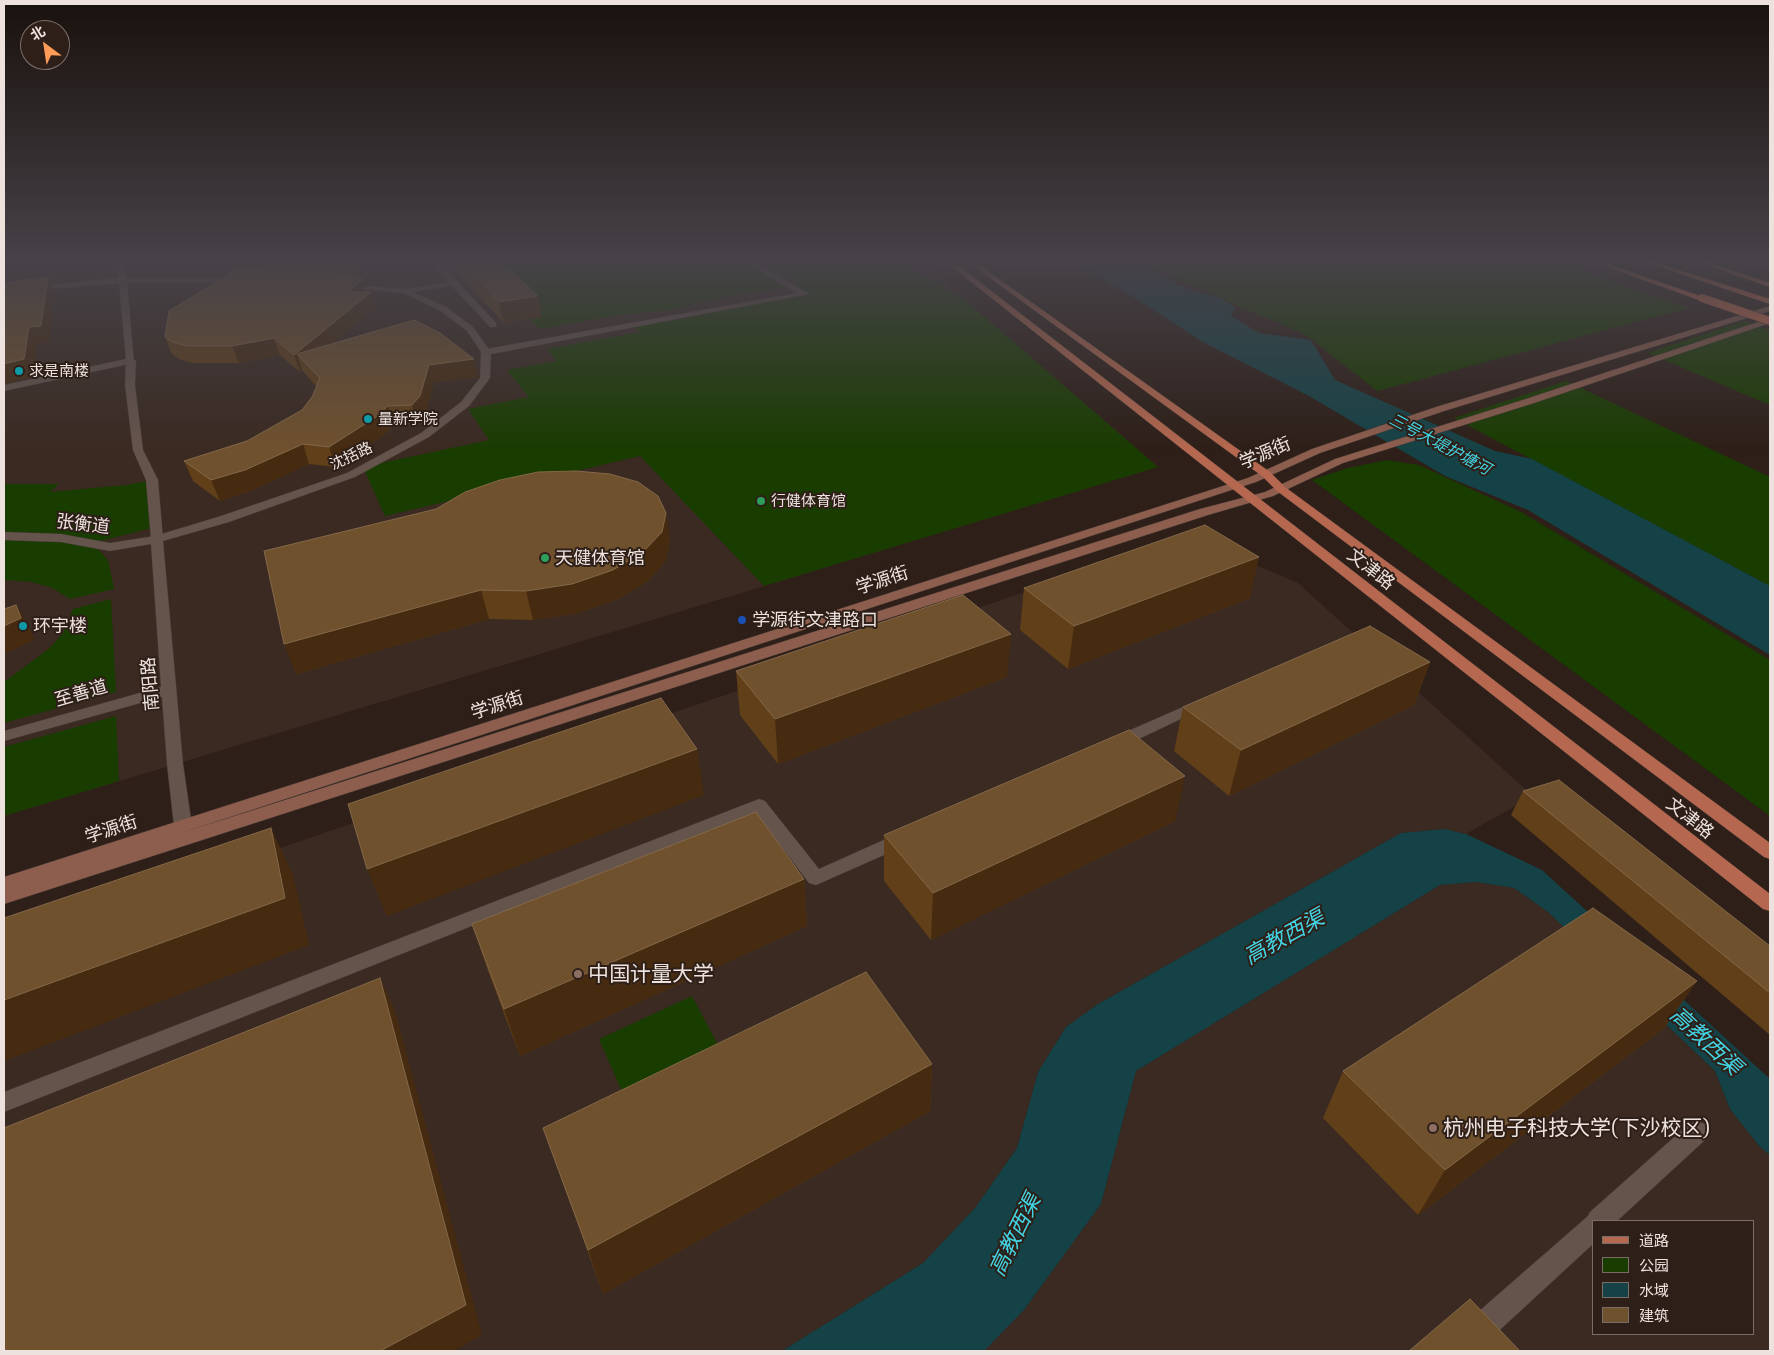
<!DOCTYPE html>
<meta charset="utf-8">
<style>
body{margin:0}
#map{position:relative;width:1774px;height:1355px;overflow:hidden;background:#2e1f18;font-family:"Exo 2","Noto Sans SC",sans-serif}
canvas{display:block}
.frame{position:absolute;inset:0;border:5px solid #ede2dd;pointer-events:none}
.legend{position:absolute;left:1592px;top:1220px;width:162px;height:115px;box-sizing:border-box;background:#2e1f18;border:1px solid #7a6d67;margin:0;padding:6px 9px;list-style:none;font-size:15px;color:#ede2dd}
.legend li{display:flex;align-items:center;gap:10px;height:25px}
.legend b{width:25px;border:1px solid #7a6d67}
.north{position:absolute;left:20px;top:20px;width:50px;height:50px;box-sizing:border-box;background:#2e1f18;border:1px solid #7a6d67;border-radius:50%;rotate:329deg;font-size:14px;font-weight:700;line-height:20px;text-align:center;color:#ede2dd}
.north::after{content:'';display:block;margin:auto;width:18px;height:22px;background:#fe9c57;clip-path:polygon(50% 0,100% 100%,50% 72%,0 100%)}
</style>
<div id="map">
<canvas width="1774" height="1355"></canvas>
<div class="frame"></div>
<ul class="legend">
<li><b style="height:6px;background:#b5684f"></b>道路</li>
<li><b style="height:14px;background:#193c00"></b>公园</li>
<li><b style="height:14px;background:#154246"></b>水域</li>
<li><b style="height:14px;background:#70512e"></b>建筑</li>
</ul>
<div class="north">北</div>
</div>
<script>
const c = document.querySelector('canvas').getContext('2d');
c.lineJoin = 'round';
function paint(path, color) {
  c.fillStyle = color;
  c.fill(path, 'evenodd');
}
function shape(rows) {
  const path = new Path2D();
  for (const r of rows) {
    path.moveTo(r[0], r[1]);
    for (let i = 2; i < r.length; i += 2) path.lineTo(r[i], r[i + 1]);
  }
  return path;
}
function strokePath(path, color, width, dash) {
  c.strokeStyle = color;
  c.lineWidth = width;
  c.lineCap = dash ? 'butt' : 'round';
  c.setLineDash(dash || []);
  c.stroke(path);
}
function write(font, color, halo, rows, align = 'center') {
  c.font = font + ' "Exo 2","Noto Sans SC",sans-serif';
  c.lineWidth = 4;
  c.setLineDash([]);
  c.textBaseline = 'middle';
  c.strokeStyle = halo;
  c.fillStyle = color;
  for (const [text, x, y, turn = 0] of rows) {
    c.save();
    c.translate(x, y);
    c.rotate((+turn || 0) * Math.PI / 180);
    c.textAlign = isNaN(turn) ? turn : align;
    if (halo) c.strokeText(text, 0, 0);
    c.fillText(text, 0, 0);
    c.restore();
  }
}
const education = shape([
 [60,262,920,262,1158,467,4,816,4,269],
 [1200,554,1258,566,1298,583,1533,796,1466,834,1444,829,1401,833,1098,1004,1066,1027,1038,1072,1017,1148,975,1208,923,1263,782,1351,4,1351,4,943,1129,556],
 [1476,882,1514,888,1548,912,1715,1071,1730,1109,1760,1147,1770,1155,1770,1351,984,1351,1024,1310,1101,1204,1136,1071,1440,885],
 [1593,1221,1753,1221,1753,1334,1593,1334]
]);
const green = shape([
 [486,262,749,262,790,286,715,299,671,310,619,315,540,329,530,319,541,317],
 [762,262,898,262,965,300,1158,467,764,586,640,456,385,516,363,467,489,440,468,409,529,397,507,370,557,361,547,349,640,332,632,325,804,293,794,282],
 [1144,262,1556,262,1688,308,1377,391,1306,335,1170,276],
 [1744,321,1770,331,1770,405,1648,353],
 [1566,381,1770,477,1770,586,1454,418],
 [1387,460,1419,465,1521,512,1770,660,1770,816,1312,480,1348,468],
 [152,480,156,527,92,543,108,560,114,589,70,599,52,588,32,582,4,580,4,484,59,484,50,492,126,485],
 [111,599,116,692,4,723,4,682,50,648,63,633,73,609],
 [116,716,119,781,4,816,4,747],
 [692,996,778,1158,675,1213,599,1039]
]);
const water = shape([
 [1074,262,1136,262,1185,288,1220,298,1235,307,1231,316,1259,333,1311,340,1335,380,1495,451,1532,459,1770,586,1770,655,1528,510,1445,476,1309,396,1203,342,1130,295],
 [1444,829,1466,834,1542,870,1770,1079,1770,1155,1760,1147,1730,1109,1715,1071,1548,912,1514,888,1476,882,1440,885,1136,1071,1101,1204,1024,1310,984,1351,782,1351,923,1263,975,1208,1017,1148,1038,1072,1066,1027,1098,1004,1401,833]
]);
const service = shape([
 [431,262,439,262,496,323,496,327,490,327,452,286,403,293,403,289,406,289,449,282,431,262],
 [746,262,754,262,809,294,486,355,481,352,486,349,797,293,746,262],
 [152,477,158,480,163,539,157,543,151,539,146,480,152,477],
 [1697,1121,1705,1124,1709,1132,1705,1140,1617,1221,1593,1221,1593,1244,1490,1339,1480,1342,1470,1339,1467,1329,1470,1319,1588,1216,1590,1212,1689,1124,1697,1121]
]);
const pedestrian = shape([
 [131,358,136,361,135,385,143,450,158,480,152,483,146,480,133,450,125,385,126,361,131,358]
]);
const minor = shape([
 [118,262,125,262,126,278,239,278,243,280,239,282,127,282,134,363,4,391,4,385,126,359,119,283,4,293,4,289,119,278,118,262],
 [342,284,406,289,448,308,473,327,491,352,490,378,469,406,429,437,355,477,229,522,163,541,183,764,192,826,189,830,183,832,177,830,174,826,167,764,162,697,4,741,4,731,161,687,151,544,110,551,61,542,4,540,4,532,61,534,110,543,155,536,221,516,347,473,421,433,461,402,480,378,481,352,467,331,442,312,404,293,345,288,341,286,342,284],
 [1199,700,1204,702,1207,705,1204,708,1124,746,1112,746,1110,742,1112,738,1199,700],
 [759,799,765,801,819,869,897,834,903,833,909,834,912,839,909,844,816,885,809,883,756,813,4,1112,4,1092,759,799]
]);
const secondary = shape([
 [1770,306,1770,311,1444,411,1320,453,1256,482,175,835,1200,509,1265,492,1335,459,1526,399,1770,318,1770,323,1534,403,1343,463,1273,496,1208,515,4,904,4,877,1248,478,1312,449,1436,407,1770,306]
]);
const primary = shape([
 [946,262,954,262,1770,894,1770,911,1763,909,946,262],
 [968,262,975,262,1270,472,1285,487,1770,843,1770,859,1764,857,1277,491,1262,476,968,262]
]);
const motorway = shape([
 [1593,262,1602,262,1706,298,1699,300,1593,262],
 [1645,262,1654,262,1770,299,1770,304,1645,262],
 [1697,262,1707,262,1770,283,1770,287,1697,262]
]);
const motorwayBridge = shape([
 [1702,298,1770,321]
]);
const wall = shape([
 [249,262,354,268,356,276,362,280,366,292,376,307,333,343,478,377,434,382,425,415,417,423,393,425,382,436,335,467,309,464,252,490,220,501,193,481,184,461,247,441,302,410,312,397,317,387,302,370,300,372,280,355,239,363,193,363,179,359,172,354,165,337,251,270],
 [447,262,502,262,538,296,542,317,504,323],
 [670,540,666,560,648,581,618,599,578,613,533,620,489,619,296,674,264,551],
 [1024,588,1250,598,1068,669,1020,630],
 [1430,662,1414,705,1229,796,1174,751,1183,707],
 [736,671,1007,677,778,764,740,715],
 [1523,791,1770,946,1770,1035,1511,815],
 [1175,821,931,940,884,881,884,835],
 [804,879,807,926,520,1056,488,971,472,924],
 [1697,981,1664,1028,1418,1215,1323,1118,1343,1071],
 [932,1064,930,1111,603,1294,543,1128]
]);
const shadedWall = shape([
 [48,277,55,292,49,342,37,344,33,377,4,384,4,364,29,327],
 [362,280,367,295,371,292,376,307,308,365,297,354,302,370,300,372,294,355,348,292],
 [538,296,542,317,504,323,499,302],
 [274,338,280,355,239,363,232,346],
 [474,359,478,377,434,382,425,415,417,423,412,405,429,365],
 [388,406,393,425,382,436,335,467,329,447],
 [303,444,309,464,252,490,220,501,211,480],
 [666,513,670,540,666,560,648,581,618,599,578,613,533,620,526,591],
 [1259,557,1250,598,1068,669,1074,626],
 [4,590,6,604,4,605],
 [481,590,489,619,296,674,284,644],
 [16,605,29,627,34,640,4,654,4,626],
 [1011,634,1007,677,778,764,775,719],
 [1430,662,1414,705,1229,796,1241,750],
 [697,749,704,795,387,916,367,869],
 [1185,776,1175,821,931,940,933,893],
 [271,828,293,875,309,945,4,1061,4,1000],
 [804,879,807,926,520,1056,504,1009],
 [380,978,395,1011,482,1335,453,1351,380,1351],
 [1697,981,1664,1028,1418,1215,1445,1170],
 [932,1064,930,1111,603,1294,588,1250]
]);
const building = shape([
 [249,262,350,262,354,268,249,262],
 [461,262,502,262,538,296,499,302,461,262],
 [237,269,359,276,362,280,348,292,371,292,294,355,274,338,232,346,187,346,172,342,165,337,169,311,237,269],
 [48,277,41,326,29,327,24,359,4,364,4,283,48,277],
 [414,320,440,333,474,359,429,365,420,396,412,405,388,406,376,417,329,447,303,444,245,470,211,480,184,461,247,441,302,410,312,397,320,378,297,354,414,320],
 [576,471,610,474,638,482,658,496,666,513,662,532,643,552,613,570,572,584,526,591,481,590,284,644,264,551,436,509,465,492,500,480,538,472,576,471],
 [1205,525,1259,557,1074,626,1024,588,1205,525],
 [963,595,1011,634,775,719,736,671,963,595],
 [16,605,21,618,4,626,4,609,16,605],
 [1370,626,1430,662,1241,750,1183,707,1370,626],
 [661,698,697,749,367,869,348,804,661,698],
 [1129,730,1185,776,933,893,884,835,1129,730],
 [1559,780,1770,946,1770,993,1523,791,1559,780],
 [756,812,804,879,504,1009,472,924,756,812],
 [271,828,285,898,4,1000,4,918,271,828],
 [1593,908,1697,981,1445,1170,1343,1071,1593,908],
 [866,972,932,1064,588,1250,543,1128,866,972],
 [380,978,466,1305,380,1351,4,1351,4,1128,380,978],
 [1470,1299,1520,1351,1409,1351,1470,1299]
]);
const markers = [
 [19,371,5,"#0f9aa8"],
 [368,419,5,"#0f9aa8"],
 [761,501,5,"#2e9e5b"],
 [545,558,5,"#2e9e5b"],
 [742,620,5,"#1a4fb4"],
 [23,626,5,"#0f9aa8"],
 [578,974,5,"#8d6e63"],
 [1433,1128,5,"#8d6e63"]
];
const farPoinames = [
 ["求是南楼",29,371],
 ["量新学院",378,419],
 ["行健体育馆",771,501]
];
const farStreetnames = [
 ["沈括路",351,456,-25]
];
const farWaternames = [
 ["三号大堤护塘河",1440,444,28]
];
const streetNames = [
 ["学源街",1265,453,-23],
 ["张衡道",83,524,7],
 ["文津路",1371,569,38],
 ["学源街",882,580,-18],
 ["南阳路",150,684,-95],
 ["至善道",81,693,-16],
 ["学源街",497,705,-18],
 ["文津路",1690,818,38],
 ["学源街",111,829,-18]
];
const poiNames = [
 ["天健体育馆",555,558],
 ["学源街文津路口",752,620],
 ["环宇楼",33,626]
];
const nearPoinames = [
 ["中国计量大学",588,974],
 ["杭州电子科技大学(下沙校区)",1443,1128]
];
const nearWaternames = [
 ["高教西渠",1284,937,-29],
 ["高教西渠",1706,1041,43],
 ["高教西渠",1015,1235,-64]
];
paint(education, '#3a2a21');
paint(green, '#193c00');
paint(water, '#154246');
strokePath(service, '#453934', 1);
strokePath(pedestrian, '#453934', 1);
strokePath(minor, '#453934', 1);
strokePath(secondary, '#453934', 1);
strokePath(primary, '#453934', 1);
strokePath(motorway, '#453934', 1);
paint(service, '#65544c');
paint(pedestrian, '#65544c');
paint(minor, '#65544c');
paint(secondary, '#8d5e4e');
paint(primary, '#b5684f');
paint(motorway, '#eb7651');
strokePath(motorwayBridge, '#453934', 9, []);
strokePath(motorwayBridge, '#eb7651', 8);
paint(wall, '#613f19');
paint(shadedWall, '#462b10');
paint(building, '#70512e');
strokePath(building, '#836849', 1);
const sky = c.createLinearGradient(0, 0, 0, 451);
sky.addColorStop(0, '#19110d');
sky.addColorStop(0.58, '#464248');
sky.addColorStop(1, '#46424800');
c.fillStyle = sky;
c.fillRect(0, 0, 1774, 451);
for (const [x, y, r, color] of markers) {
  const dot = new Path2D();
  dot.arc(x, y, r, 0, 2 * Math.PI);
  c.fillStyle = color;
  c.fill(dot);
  strokePath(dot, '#2e1f18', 2);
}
write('15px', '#ede2dd', '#2e1f18', farPoinames, 'left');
write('15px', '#ede2dd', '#2e1f18', farStreetnames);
write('italic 16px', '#42d4e3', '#2e1f18', farWaternames);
write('18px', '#ede2dd', '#2e1f18', streetNames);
write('18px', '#ede2dd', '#2e1f18', poiNames, 'left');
write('21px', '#ede2dd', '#2e1f18', nearPoinames, 'left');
write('italic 22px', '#42d4e3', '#2e1f18', nearWaternames);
</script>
